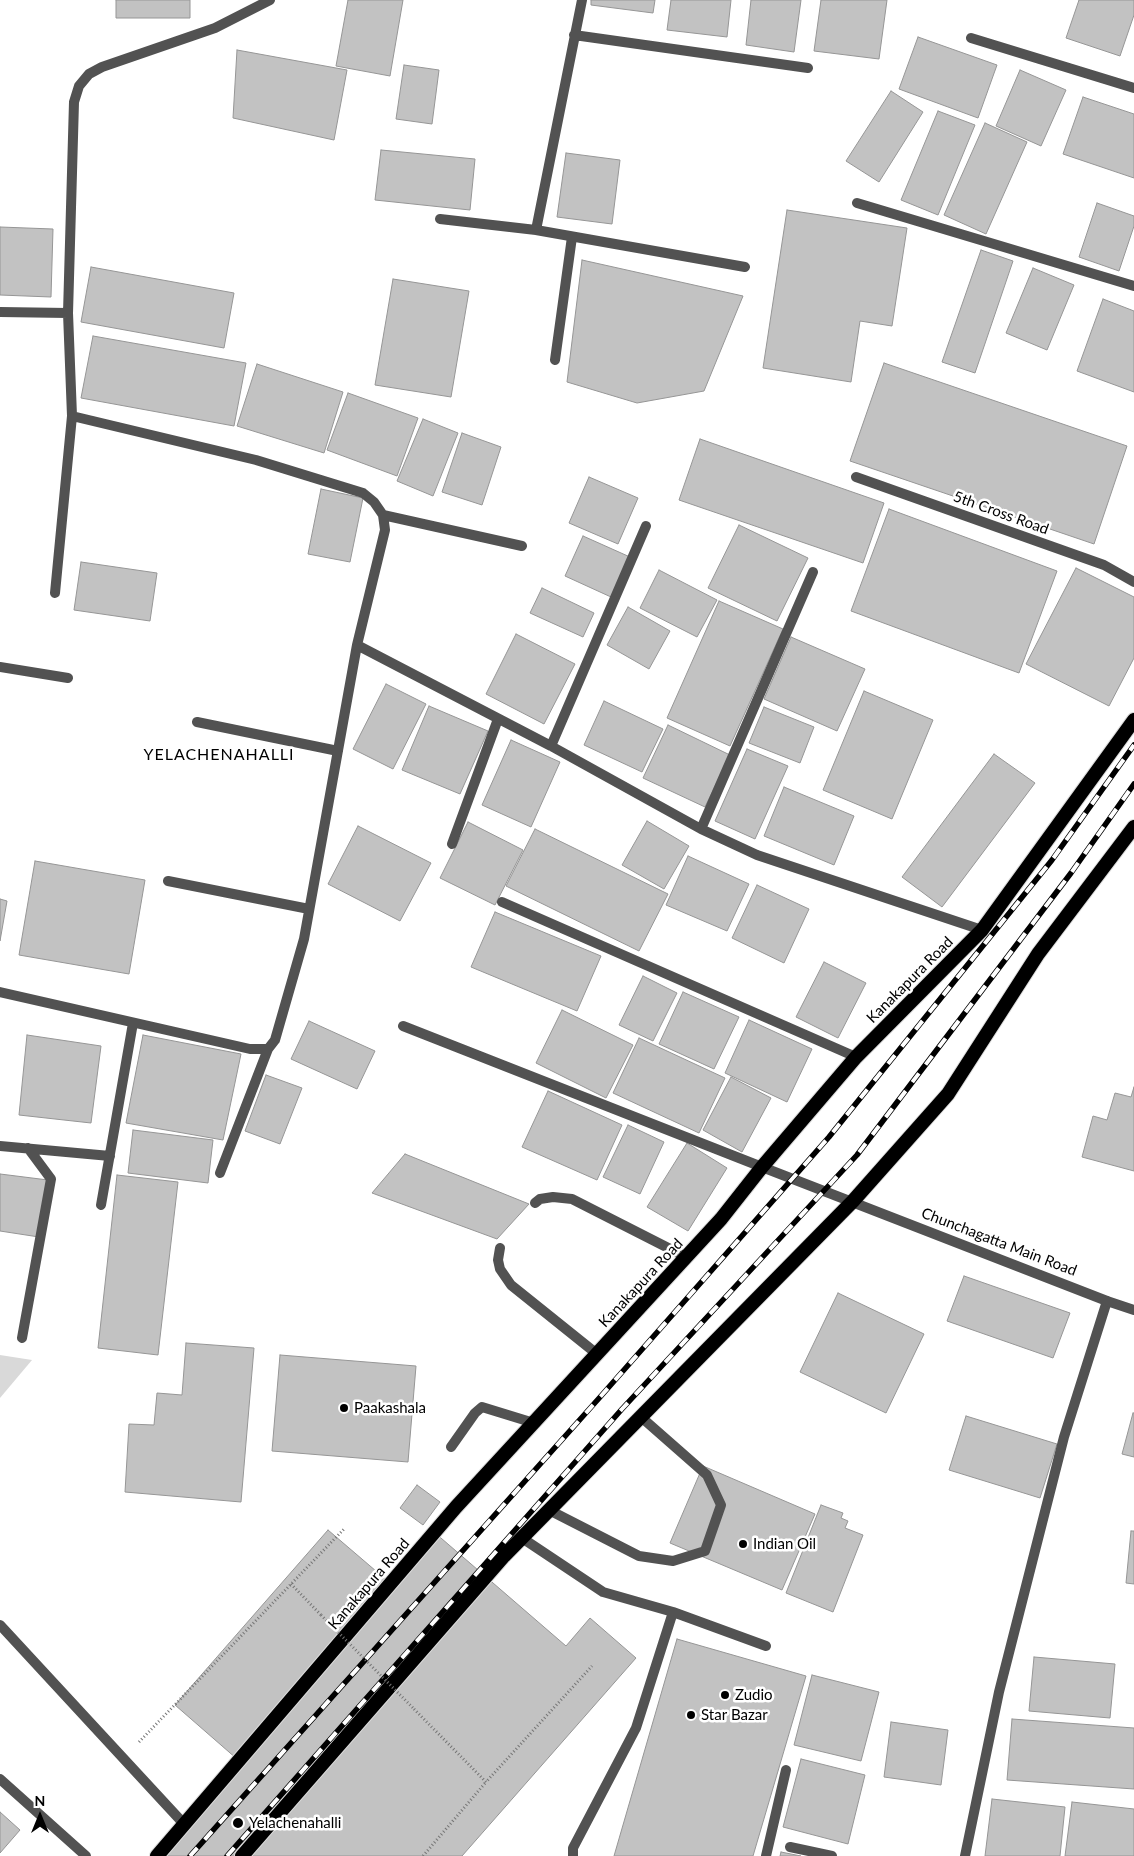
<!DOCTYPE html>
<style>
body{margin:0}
#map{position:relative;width:1134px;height:1856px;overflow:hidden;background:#fff;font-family:Lato,sans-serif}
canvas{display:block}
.north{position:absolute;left:15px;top:1791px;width:50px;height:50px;-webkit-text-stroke:4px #fff;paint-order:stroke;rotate:0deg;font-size:14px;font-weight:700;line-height:20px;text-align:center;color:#000}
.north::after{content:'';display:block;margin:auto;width:18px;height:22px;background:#000;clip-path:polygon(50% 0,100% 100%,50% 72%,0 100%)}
</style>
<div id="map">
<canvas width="1134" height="1856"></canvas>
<div class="north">N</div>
</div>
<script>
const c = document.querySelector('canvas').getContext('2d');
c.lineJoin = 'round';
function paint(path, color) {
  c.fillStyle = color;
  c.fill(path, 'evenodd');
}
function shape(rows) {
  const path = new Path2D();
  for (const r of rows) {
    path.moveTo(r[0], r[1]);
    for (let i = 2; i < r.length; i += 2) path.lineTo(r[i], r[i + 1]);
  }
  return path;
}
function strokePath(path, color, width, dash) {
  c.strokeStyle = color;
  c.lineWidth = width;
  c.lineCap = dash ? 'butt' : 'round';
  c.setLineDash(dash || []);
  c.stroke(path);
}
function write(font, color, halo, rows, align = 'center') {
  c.font = font + ' Lato,sans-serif';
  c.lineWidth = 5;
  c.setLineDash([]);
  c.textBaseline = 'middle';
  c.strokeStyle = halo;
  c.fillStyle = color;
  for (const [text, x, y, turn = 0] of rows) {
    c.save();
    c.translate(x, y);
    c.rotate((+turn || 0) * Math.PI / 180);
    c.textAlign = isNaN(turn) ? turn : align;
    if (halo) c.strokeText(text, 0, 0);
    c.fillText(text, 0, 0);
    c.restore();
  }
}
const green = shape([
 [0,1355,32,1360,0,1398]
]);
const building = shape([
 [116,0,190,0,190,18,116,18,116,0],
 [348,0,403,0,390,76,336,66,348,0],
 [591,0,655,0,653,13,591,5,591,0],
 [671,0,731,0,727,37,667,30,671,0],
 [751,0,801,0,794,52,746,45,751,0],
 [821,0,887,0,879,59,814,51,821,0],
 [1079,0,1134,0,1134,15,1120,56,1066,38,1079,0],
 [918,37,997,65,978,118,899,89,918,37],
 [237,50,347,70,334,140,233,118,237,50],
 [404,65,439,70,432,124,396,119,404,65],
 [1020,70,1066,90,1041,146,996,126,1020,70],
 [891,91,923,112,879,182,846,161,891,91],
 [1083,97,1134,114,1134,178,1063,154,1083,97],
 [938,111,975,125,938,215,901,200,938,111],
 [985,123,1027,142,986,234,944,215,985,123],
 [381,150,475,159,470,210,375,200,381,150],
 [566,153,620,160,612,224,557,217,566,153],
 [1097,203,1134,216,1134,226,1119,271,1079,257,1097,203],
 [787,210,907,228,892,326,860,321,851,382,763,368,787,210],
 [0,227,53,229,51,297,0,295,0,227],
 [981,250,1013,261,975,373,942,362,981,250],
 [582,260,743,296,704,391,637,403,567,382,582,260],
 [91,267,234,293,224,348,81,322,91,267],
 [1033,268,1074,285,1047,350,1006,333,1033,268],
 [393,279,469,291,451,397,375,385,393,279],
 [1103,299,1134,311,1134,392,1077,371,1103,299],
 [93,336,246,363,234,426,81,398,93,336],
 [884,363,1127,446,1094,544,850,461,884,363],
 [257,364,343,392,324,453,237,426,257,364],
 [348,393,418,418,397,476,327,450,348,393],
 [423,419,458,433,433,496,397,481,423,419],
 [462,433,501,447,482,505,442,492,462,433],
 [700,439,884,503,863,563,679,500,700,439],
 [589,477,638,498,618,544,569,523,589,477],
 [321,489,363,498,350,562,308,554,321,489],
 [889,509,1057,571,1019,673,851,611,889,509],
 [739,525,808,558,777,621,708,588,739,525],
 [583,536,630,557,611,597,565,576,583,536],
 [81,562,157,573,150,621,74,610,81,562],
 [1076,568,1134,597,1134,658,1109,706,1026,664,1076,568],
 [659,570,717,600,697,637,640,608,659,570],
 [542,588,594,613,583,637,530,613,542,588],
 [719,601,783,629,730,746,667,718,719,601],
 [628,607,670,631,649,669,607,645,628,607],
 [516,634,575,664,544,724,486,694,516,634],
 [791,637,865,669,837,731,764,699,791,637],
 [386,684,426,704,393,769,353,749,386,684],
 [864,691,933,720,892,819,823,790,864,691],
 [604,701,663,729,642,772,584,745,604,701],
 [429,706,488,731,460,794,402,770,429,706],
 [764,707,814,727,800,763,749,743,764,707],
 [668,725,730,755,705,807,643,778,668,725],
 [511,740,560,762,531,827,482,805,511,740],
 [747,749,788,766,755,839,715,821,747,749],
 [994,754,1035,783,942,907,902,877,994,754],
 [784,787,854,816,834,865,764,836,784,787],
 [647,821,689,846,664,889,622,865,647,821],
 [468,822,523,850,495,905,440,878,468,822],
 [358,826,431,863,400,921,328,884,358,826],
 [535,829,668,894,639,951,506,886,535,829],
 [688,856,749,884,727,931,666,905,688,856],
 [35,861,145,880,129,974,19,955,35,861],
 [757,885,809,909,784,963,732,938,757,885],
 [0,899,7,901,0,941,0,899],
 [495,912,601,956,577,1011,471,967,495,912],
 [824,962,866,983,838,1038,796,1017,824,962],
 [643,976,677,993,653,1041,619,1025,643,976],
 [683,992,739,1017,714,1069,659,1044,683,992],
 [562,1010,633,1045,606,1098,536,1063,562,1010],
 [749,1020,812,1049,787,1102,725,1073,749,1020],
 [309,1021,375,1051,357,1089,291,1059,309,1021],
 [27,1035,101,1046,91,1123,19,1115,27,1035],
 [143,1035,241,1054,223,1140,126,1123,143,1035],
 [639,1038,725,1078,699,1133,613,1093,639,1038],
 [266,1075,302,1088,280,1144,245,1131,266,1075],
 [731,1077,771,1098,742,1152,703,1130,731,1077],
 [1134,1087,1134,1171,1082,1157,1093,1116,1107,1120,1115,1093,1131,1097,1134,1087],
 [548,1091,622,1125,597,1180,522,1147,548,1091],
 [628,1125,664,1142,640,1194,603,1177,628,1125],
 [133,1130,213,1140,208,1183,128,1173,133,1130],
 [687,1143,727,1168,688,1231,647,1207,687,1143],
 [405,1154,529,1204,497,1239,372,1193,405,1154],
 [0,1174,48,1180,39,1237,0,1231,0,1174],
 [117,1175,178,1182,158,1355,98,1348,117,1175],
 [964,1276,1070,1313,1053,1358,947,1321,964,1276],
 [838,1293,924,1334,886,1413,800,1372,838,1293],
 [186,1343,254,1348,241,1502,125,1492,129,1424,154,1425,157,1393,182,1395,186,1343],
 [280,1355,416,1366,408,1462,272,1451,280,1355],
 [1133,1413,1134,1413,1134,1457,1122,1454,1133,1413],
 [966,1416,1057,1444,1040,1498,949,1470,966,1416],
 [703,1466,815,1514,782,1590,670,1543,703,1466],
 [417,1485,440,1502,423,1525,400,1508,417,1485],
 [821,1505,843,1513,841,1518,848,1521,845,1528,863,1535,833,1612,786,1593,821,1505],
 [328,1530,390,1583,434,1532,566,1646,590,1618,636,1658,462,1856,152,1856,237,1759,175,1705,328,1530],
 [1131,1531,1134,1531,1134,1584,1126,1583,1131,1531],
 [677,1639,806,1676,753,1856,614,1856,677,1639],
 [1034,1657,1115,1664,1110,1718,1029,1711,1034,1657],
 [812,1675,879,1692,861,1761,794,1745,812,1675],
 [1012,1719,1134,1728,1134,1789,1007,1780,1012,1719],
 [891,1722,948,1730,941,1785,884,1777,891,1722],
 [801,1759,865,1775,848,1844,783,1827,801,1759],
 [992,1799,1065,1807,1060,1856,985,1856,992,1799],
 [1072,1802,1134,1809,1134,1856,1065,1856,1072,1802],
 [0,1812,20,1830,0,1853,0,1812],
 [781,1852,801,1856,780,1856,781,1852]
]);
const path = shape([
 [291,1584,321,1615],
 [414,1709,486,1782,592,1666],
 [139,1742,345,1528],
 [423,1856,486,1782]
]);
const service = shape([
 [555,360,572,237],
 [535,1203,540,1199,553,1197,572,1199,686,1257],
 [500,1248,498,1260,500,1269,511,1285,597,1354],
 [451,1447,475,1413,482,1407,534,1423],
 [549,1510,639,1556,673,1561,705,1551,721,1505,707,1475,641,1417],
 [522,1538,603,1592,673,1612,766,1646],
 [0,1625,184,1824],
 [0,1779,86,1856],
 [573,1856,573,1848,636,1728,673,1612],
 [766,1856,786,1770]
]);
const minor = shape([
 [270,0,215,28,102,67,89,74,79,86,74,102,68,313,72,416,256,460,363,493,374,502,383,515,385,530,357,645,551,746,701,829,757,855,982,930],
 [574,35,808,68],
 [971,38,1134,88],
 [857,203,1134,286],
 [440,219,536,230,745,267],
 [536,230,582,0],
 [0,312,68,313],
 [856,477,1104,565,1134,582],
 [383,515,522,546],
 [55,593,72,416],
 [0,667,68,678],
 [197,722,338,751],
 [551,746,646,526],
 [701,829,813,572],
 [452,844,498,719],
 [168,881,309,909],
 [502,902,856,1057],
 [0,992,250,1049,268,1049,275,1040,304,939,357,645],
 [403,1026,762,1167],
 [0,1146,110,1156],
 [220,1173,268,1049],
 [101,1205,133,1023],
 [22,1338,51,1179,28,1148],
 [790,1847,832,1856],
 [965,1856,999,1692,1064,1437,1107,1301]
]);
const tertiary = shape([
 [762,1167,1107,1301,1134,1310]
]);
const trunk = shape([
 [157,1856,456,1507,721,1219,762,1167,856,1057,982,930,1134,720],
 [242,1856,504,1556,853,1201,948,1094,1038,954,1134,827]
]);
const rail = shape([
 [190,1856,601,1396,829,1137,1052,860,1134,745],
 [227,1856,622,1409,857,1155,1071,873,1134,784]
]);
const pathBridge = shape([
 [321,1615,414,1709]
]);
const markers = [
 [344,1408,5,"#000"],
 [743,1544,5,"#000"],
 [725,1695,5,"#000"],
 [691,1715,5,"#000"],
 [238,1823,6,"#000"]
];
const streetNames = [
 ["5th Cross Road",1001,513,20],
 ["Kanakapura Road",910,980,-45],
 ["Chunchagatta Main Road",999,1242,21],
 ["Kanakapura Road",641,1283,-47],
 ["Kanakapura Road",369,1584,-49]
];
const poiNames = [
 ["Paakashala",354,1408],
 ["Indian Oil",753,1544],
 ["Zudio",735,1695],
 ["Star Bazar",701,1715],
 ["Yelachenahalli",249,1823]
];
const neighbourhoodNames = [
 ["YELACHENAHALLI",219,755]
];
paint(green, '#d9d9d9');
paint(building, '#c2c2c2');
strokePath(building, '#969696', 1);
strokePath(trunk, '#dbdbdb', 16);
strokePath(path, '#747474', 3, [1, 2.5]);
strokePath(service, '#525252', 10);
strokePath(minor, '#525252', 10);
strokePath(tertiary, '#525252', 10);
strokePath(trunk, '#000', 14);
strokePath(rail, '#000', 5.5);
strokePath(rail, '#fff', 4, [11]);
strokePath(pathBridge, '#747474', 3, [1, 2.5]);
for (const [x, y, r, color] of markers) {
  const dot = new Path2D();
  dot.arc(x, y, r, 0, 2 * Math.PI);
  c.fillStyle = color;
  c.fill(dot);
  strokePath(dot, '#fff', 2);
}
write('15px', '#000', '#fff', streetNames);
write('15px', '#000', '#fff', poiNames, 'left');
c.letterSpacing = '1px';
write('16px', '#000', '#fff', neighbourhoodNames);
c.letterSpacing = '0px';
</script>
